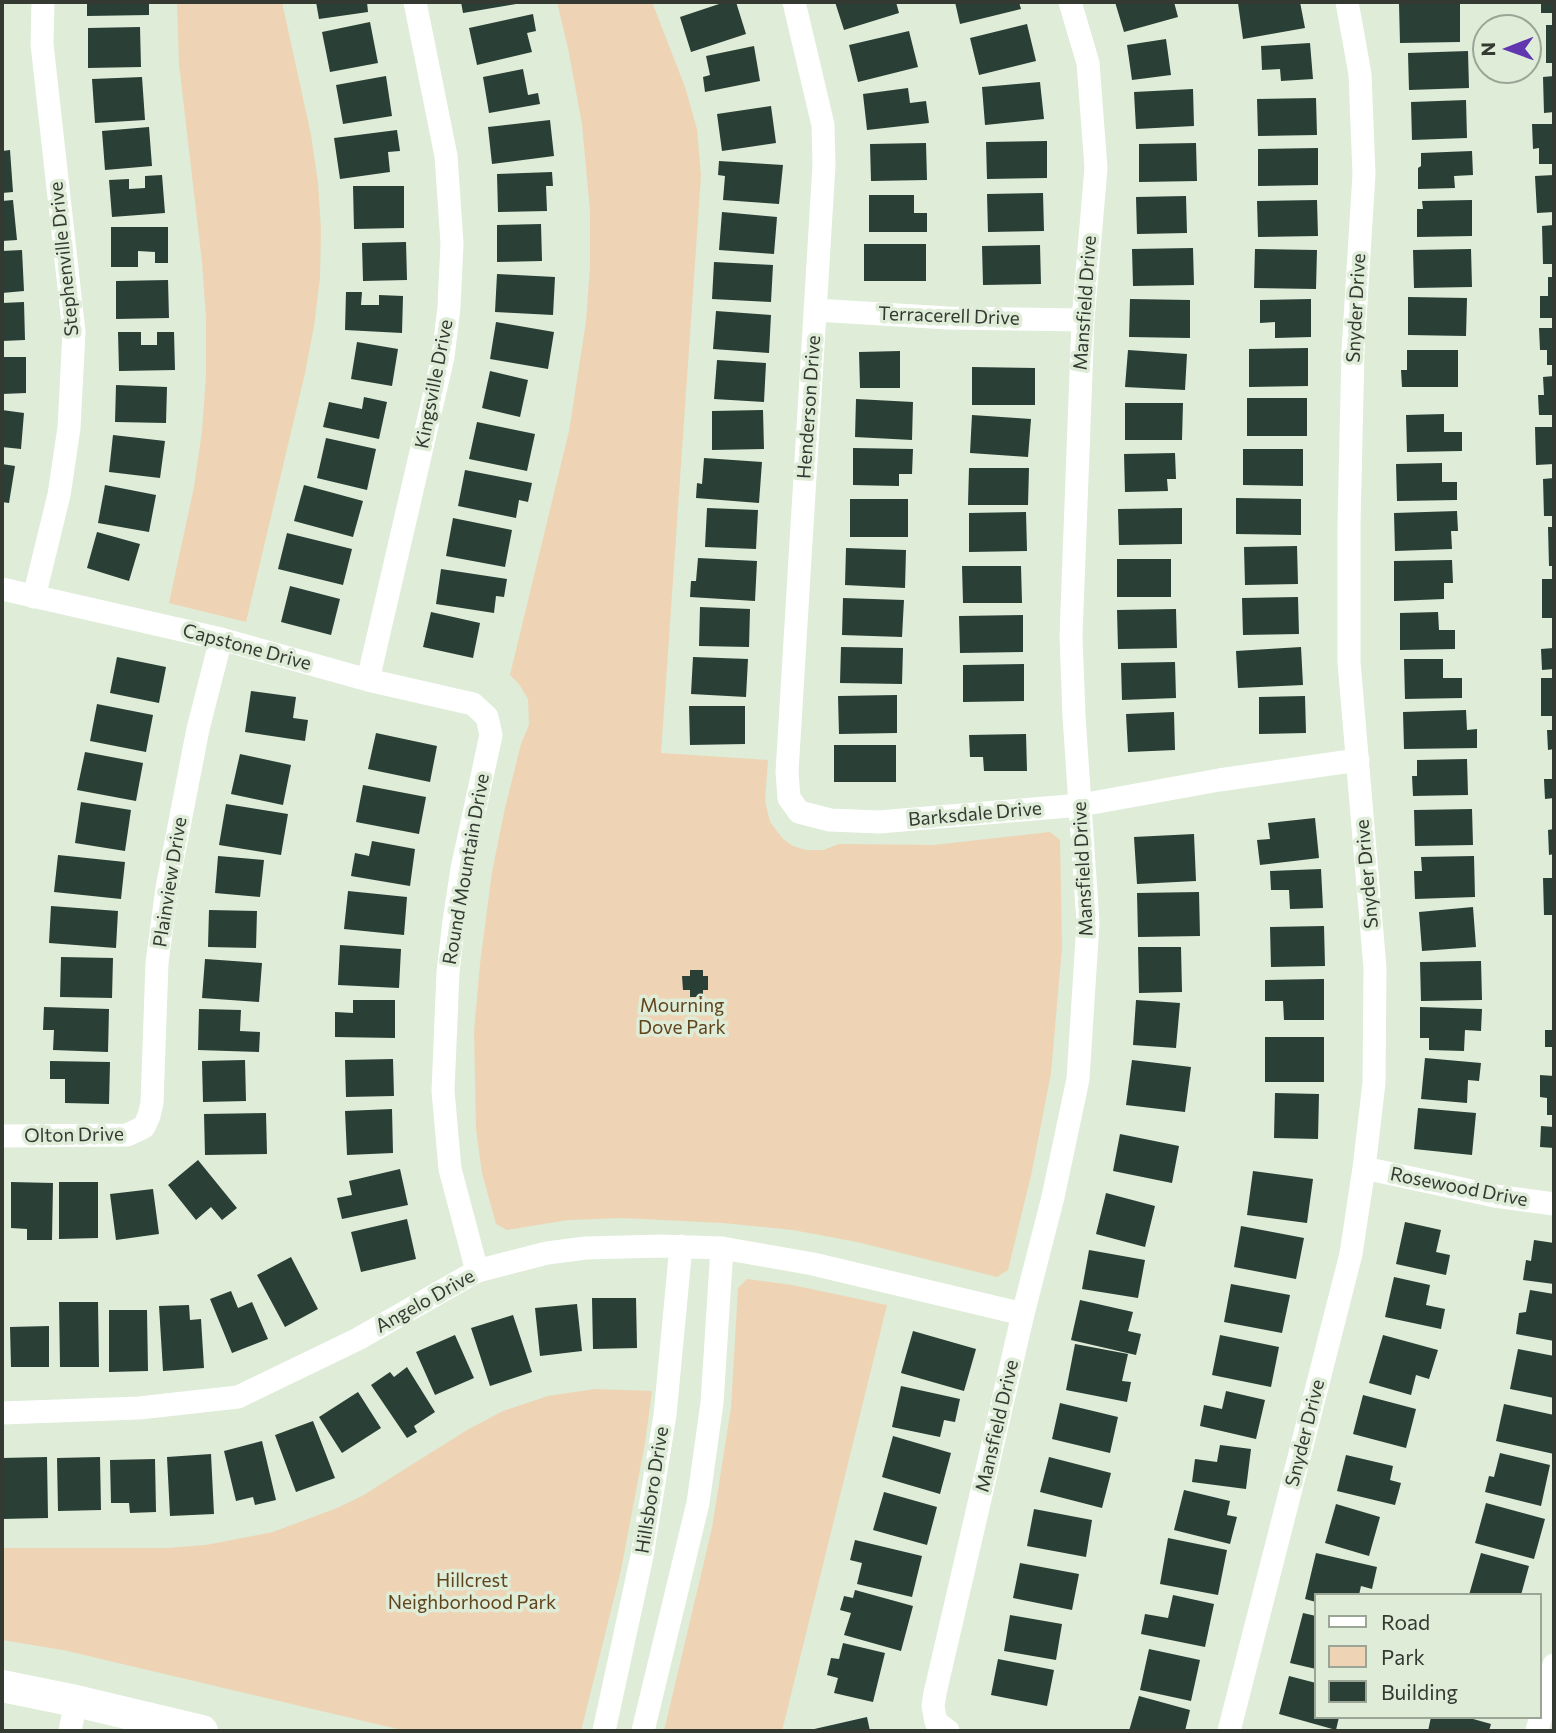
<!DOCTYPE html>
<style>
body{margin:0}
#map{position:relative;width:1556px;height:1733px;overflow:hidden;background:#deecd8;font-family:Commissioner,sans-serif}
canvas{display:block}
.frame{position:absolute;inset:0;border:4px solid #343a32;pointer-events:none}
.legend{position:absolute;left:1314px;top:1593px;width:228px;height:126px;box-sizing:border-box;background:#deecd8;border:2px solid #9aa596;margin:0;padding:9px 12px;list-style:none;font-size:21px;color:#343a32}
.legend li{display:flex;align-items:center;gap:14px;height:35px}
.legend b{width:35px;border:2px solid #9aa596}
.north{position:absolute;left:1472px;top:14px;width:70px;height:70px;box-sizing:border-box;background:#deecd8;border:2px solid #9aa596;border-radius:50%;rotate:269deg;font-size:19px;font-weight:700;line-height:28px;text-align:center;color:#343a32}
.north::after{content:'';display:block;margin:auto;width:24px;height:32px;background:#6037ae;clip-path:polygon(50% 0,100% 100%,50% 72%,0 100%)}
</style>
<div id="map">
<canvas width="1556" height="1733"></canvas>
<div class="frame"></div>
<ul class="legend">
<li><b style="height:9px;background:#fff"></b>Road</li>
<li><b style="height:19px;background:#eed4b4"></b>Park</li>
<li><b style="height:19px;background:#2a3f36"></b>Building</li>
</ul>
<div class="north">N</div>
</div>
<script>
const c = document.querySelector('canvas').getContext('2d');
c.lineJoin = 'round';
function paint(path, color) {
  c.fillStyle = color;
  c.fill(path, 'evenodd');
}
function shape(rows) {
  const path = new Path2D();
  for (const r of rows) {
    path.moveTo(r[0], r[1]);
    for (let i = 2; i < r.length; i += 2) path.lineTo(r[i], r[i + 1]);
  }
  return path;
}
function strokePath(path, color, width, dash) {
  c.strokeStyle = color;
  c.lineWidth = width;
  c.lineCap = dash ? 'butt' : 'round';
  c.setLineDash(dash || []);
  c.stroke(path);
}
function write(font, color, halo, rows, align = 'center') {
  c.font = font + ' Commissioner,sans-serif';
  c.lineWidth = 7;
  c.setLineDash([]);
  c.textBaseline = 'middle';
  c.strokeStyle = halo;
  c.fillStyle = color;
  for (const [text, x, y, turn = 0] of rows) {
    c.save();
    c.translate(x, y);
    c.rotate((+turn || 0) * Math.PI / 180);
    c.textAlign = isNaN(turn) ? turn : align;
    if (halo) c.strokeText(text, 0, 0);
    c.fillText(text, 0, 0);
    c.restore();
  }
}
const green = shape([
 [177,2,282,2,311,135,318,183,321,230,320,278,314,326,305,373,246,622,169,603,194,487,202,431,206,375,206,318,202,262,179,64],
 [557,2,652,2,685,87,697,129,701,176,661,753,768,760,765,801,770,822,783,839,793,846,806,850,823,850,839,844,933,845,1050,832,1060,840,1062,947,1051,1073,1032,1171,1008,1270,997,1277,857,1242,793,1230,723,1223,623,1218,568,1220,507,1230,496,1224,482,1173,476,1129,474,1031,480,964,492,872,505,808,521,744,529,725,528,699,519,684,510,675,569,431,586,322,590,267,590,211,582,124,568,48],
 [747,1279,792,1285,887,1305,782,1731,664,1731,712,1528,731,1408,738,1288],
 [595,1389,652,1391,645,1443,621,1570,581,1731,406,1731,63,1650,2,1640,2,1548,167,1548,206,1545,273,1532,337,1508,362,1496,467,1430,503,1411,548,1396]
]);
const building = shape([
 [87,2,149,2,149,15,87,16],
 [316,2,367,2,368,12,319,19],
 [461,2,516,2,516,4,463,13],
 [725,2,736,2,746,34,691,52,680,17],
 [835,2,896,2,899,13,844,30],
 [955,2,1019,2,1021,9,960,24],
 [1115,2,1174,2,1178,17,1124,32],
 [1247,2,1300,2,1305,28,1243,39,1238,3],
 [1541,2,1554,2,1554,13,1541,13],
 [1399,4,1460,4,1460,42,1400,43],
 [533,14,536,31,527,33,532,52,477,65,469,28],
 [370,22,378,63,330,72,322,32],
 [1027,24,1036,61,979,75,970,38],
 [1546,25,1554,25,1554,63,1546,63],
 [140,27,141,67,88,68,88,28],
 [909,31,918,67,858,82,849,45],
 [1166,39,1171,75,1132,80,1127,45],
 [1310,43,1313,79,1281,81,1280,69,1262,70,1261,46],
 [754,46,760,81,705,92,703,77,710,75,706,56],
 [1468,51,1469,88,1409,90,1408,53],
 [523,69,528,95,538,93,540,104,489,113,483,77],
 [386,76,392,116,343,124,336,85],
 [1554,76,1554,112,1544,113,1543,77],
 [142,77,145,120,95,123,92,79],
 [1040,82,1044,119,985,125,982,87],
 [908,88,910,103,926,101,929,123,867,130,863,94],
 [1193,89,1194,126,1136,129,1134,92],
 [1316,98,1317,135,1258,136,1257,99],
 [1466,100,1467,138,1412,140,1411,102],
 [771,106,776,143,722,151,717,114],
 [550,120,554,156,492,164,488,127],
 [1532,124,1554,124,1554,164,1539,164,1539,148,1533,149],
 [149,127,152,166,105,170,102,131],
 [397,130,400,151,388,152,390,172,340,179,334,138],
 [1047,141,1047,178,987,179,986,142],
 [926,143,927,180,871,181,870,144],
 [1196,143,1197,181,1139,182,1139,144],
 [1318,148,1318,185,1258,186,1258,149],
 [10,150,13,192,2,193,2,151],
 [1472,151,1473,175,1454,176,1455,188,1418,189,1418,168,1421,166,1421,153],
 [719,161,783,165,779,204,723,200,725,176,718,175],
 [552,172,553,186,546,186,547,211,498,212,497,174],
 [162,175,165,213,112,217,109,180,129,179,129,189,145,188,145,176],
 [1554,175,1554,212,1537,213,1535,176],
 [353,186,404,186,404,228,354,229],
 [1043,193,1044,231,988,232,987,194],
 [869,195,914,195,914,213,927,213,927,232,869,232],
 [1186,196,1187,233,1137,234,1136,197],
 [13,200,17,240,2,241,2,201],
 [1317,200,1318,236,1258,237,1257,201],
 [1472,200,1472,236,1417,237,1417,209,1423,209,1422,201],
 [722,212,777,217,774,254,719,250],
 [541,224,542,261,497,262,497,225],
 [1554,225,1554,264,1543,264,1542,226],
 [111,227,168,227,168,263,155,263,155,252,138,251,138,267,111,267],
 [406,242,407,280,363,281,362,243],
 [864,244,926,244,926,281,864,281],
 [1040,245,1041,284,983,285,982,246],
 [1193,248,1194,285,1133,286,1132,249],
 [1255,249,1317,250,1316,289,1254,288],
 [1471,249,1472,287,1414,288,1413,250],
 [22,250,24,291,2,293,2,251],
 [714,262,773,265,771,302,712,299],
 [497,274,555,277,553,315,495,312],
 [1548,277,1554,277,1554,318,1540,318,1540,296,1548,296],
 [168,280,169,318,116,319,116,281],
 [346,292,362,292,361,305,379,305,379,295,403,296,402,333,345,330],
 [1408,297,1467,298,1466,336,1408,335],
 [1130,299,1190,300,1190,338,1129,337],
 [1311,299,1311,337,1275,338,1275,322,1260,323,1260,300],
 [24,302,25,340,2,341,2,303],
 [716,311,771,315,769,353,713,349],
 [496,322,554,332,548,369,490,359],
 [1539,328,1554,328,1554,365,1547,365,1547,350,1540,350],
 [118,332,141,332,141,345,157,345,157,332,174,332,175,370,119,371],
 [357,342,398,349,392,386,351,379],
 [1308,348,1308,386,1249,387,1249,349],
 [1128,350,1187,354,1185,390,1125,387],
 [1407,350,1458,350,1458,387,1402,387,1401,370,1407,370],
 [900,351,900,388,860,388,859,352],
 [2,357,26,357,26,393,2,394],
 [717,360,766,363,764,402,714,399],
 [972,367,1035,368,1035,405,972,405],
 [490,371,528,380,520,417,482,408],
 [1554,376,1554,415,1539,415,1538,395,1544,395,1543,377],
 [116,385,167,387,166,423,115,422],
 [364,397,387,402,379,439,323,427,329,402,362,409],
 [1247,398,1307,398,1307,436,1247,436],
 [856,399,913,402,912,440,855,437],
 [1125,403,1183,403,1182,440,1125,440],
 [2,410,24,413,21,449,2,447],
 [763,410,764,449,712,450,712,411],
 [1444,414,1444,432,1462,432,1462,451,1407,452,1406,415],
 [972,415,1031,419,1028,457,970,453],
 [477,422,535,434,527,471,469,459],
 [1535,427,1554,427,1554,464,1536,465],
 [113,435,165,441,160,478,109,472],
 [326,438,376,449,367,490,317,478],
 [853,448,913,449,912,474,899,474,899,486,853,485],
 [1243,449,1303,449,1303,486,1243,485],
 [1175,453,1176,479,1167,479,1168,491,1125,492,1124,454],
 [704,458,762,462,759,503,696,498,697,483,702,484],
 [1442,463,1442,482,1457,482,1457,500,1397,501,1396,464],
 [2,464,15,466,9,503,2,502],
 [969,468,1029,468,1028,505,968,505],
 [465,470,532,483,528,502,519,500,516,518,458,506],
 [1554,478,1554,516,1544,516,1543,479],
 [105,485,156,495,149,532,98,523],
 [304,485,363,501,353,537,294,521],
 [1236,498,1301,499,1301,535,1236,534],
 [850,499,908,499,908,537,850,537],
 [707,508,758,510,756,549,705,547],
 [1182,508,1182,544,1119,545,1118,509],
 [1457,511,1458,531,1451,531,1452,549,1395,551,1394,513],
 [1026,512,1027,551,969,552,969,513],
 [453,518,512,530,505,567,446,556],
 [1548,527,1554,527,1554,566,1549,566],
 [97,532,140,544,129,581,87,568],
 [287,533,352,549,343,585,278,569],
 [1297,546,1298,584,1245,585,1244,547],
 [846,548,906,550,905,588,845,585],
 [698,558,757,561,755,601,690,597,691,581,696,581],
 [1117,559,1171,559,1171,597,1117,597],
 [1452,560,1453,583,1444,583,1444,599,1394,601,1394,561],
 [962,566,1021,566,1022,603,963,603],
 [441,569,507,579,504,597,496,596,494,613,436,604],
 [1542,579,1554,579,1554,618,1542,618],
 [290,586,340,599,331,635,281,622],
 [1298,597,1299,634,1243,635,1242,598],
 [843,598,904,600,902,637,842,635],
 [700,607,750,609,749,647,699,646],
 [1176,609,1177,648,1118,649,1117,610],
 [431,612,480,623,473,658,423,647],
 [1438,612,1439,630,1455,630,1455,649,1400,650,1400,613],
 [1023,615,1023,652,960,653,959,616],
 [841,647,903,648,902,684,840,683],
 [1301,647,1303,685,1238,688,1236,651],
 [1554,648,1554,669,1542,670,1541,649],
 [117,657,166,667,159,703,110,693],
 [693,657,748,659,746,697,691,694],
 [1404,659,1443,659,1443,678,1462,678,1462,698,1405,699],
 [1175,662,1176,698,1122,700,1121,663],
 [1024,664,1024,701,963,702,963,665],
 [1541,678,1554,678,1554,716,1541,716],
 [251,691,296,697,293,718,308,720,305,741,245,732],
 [897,695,897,733,839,734,838,696],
 [1305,696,1306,733,1259,734,1259,697],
 [97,704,153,715,146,752,90,741],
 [689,706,745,706,745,744,690,745],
 [1466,710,1467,730,1477,729,1477,748,1404,749,1403,712],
 [1174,712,1175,750,1128,752,1126,714],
 [1547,730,1554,730,1554,749,1548,750],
 [376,733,437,746,430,782,368,769],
 [1026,734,1027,771,984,771,983,757,970,757,969,735],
 [834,745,896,745,896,782,834,782],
 [85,752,143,763,136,801,77,790],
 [240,754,291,765,283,805,231,794],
 [1467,759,1468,795,1413,796,1412,776,1417,776,1417,760],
 [1544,779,1554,779,1554,798,1545,799],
 [363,785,426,797,419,834,356,822],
 [81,802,131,810,125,851,75,843],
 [226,804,288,814,281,855,219,845],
 [1472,809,1473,845,1415,846,1414,810],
 [1315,818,1319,858,1260,865,1257,840,1270,839,1268,823],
 [1554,829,1554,854,1549,855,1548,830],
 [1194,834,1196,881,1137,884,1134,837],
 [372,841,415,849,410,886,351,876,355,853,369,856],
 [58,855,125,862,121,899,54,892],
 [218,856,264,860,260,897,215,893],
 [1474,856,1475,897,1415,899,1414,871,1422,871,1421,857],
 [1321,869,1323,908,1290,909,1289,890,1271,890,1270,871],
 [1543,878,1554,878,1554,915,1544,915],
 [348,891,407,897,404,935,344,929],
 [1199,892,1200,936,1138,937,1137,893],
 [51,906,118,911,116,948,49,943],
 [1473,907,1476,947,1422,951,1419,912],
 [209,910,257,911,256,948,208,947],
 [1324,926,1325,966,1271,967,1270,927],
 [340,945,401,949,399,988,338,985],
 [1138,947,1181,947,1182,992,1139,993],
 [61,957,113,958,112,998,60,997],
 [205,959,262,963,259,1002,202,998],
 [1481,961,1482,1000,1421,1001,1420,962],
 [690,970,703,970,703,976,708,976,708,990,703,990,703,997,690,997,690,990,683,990,682,976,690,976],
 [1324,979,1324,1020,1284,1020,1283,1001,1265,1001,1265,980],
 [353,1000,395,1000,395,1038,335,1037,335,1012,353,1013],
 [1136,1000,1180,1003,1176,1048,1133,1045],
 [44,1007,109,1009,108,1052,53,1050,54,1030,43,1030],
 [1420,1007,1482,1009,1481,1031,1465,1030,1464,1051,1429,1050,1429,1038,1420,1038],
 [199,1009,241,1010,240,1031,260,1032,259,1052,198,1050],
 [1545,1030,1554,1030,1554,1047,1545,1047],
 [1265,1037,1324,1037,1324,1082,1265,1082],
 [1425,1058,1481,1063,1479,1081,1468,1080,1467,1103,1421,1099],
 [393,1059,394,1096,346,1097,345,1060],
 [245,1060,246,1101,203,1102,202,1061],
 [1132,1060,1191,1067,1185,1112,1126,1105],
 [50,1061,110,1062,109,1104,65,1103,65,1079,50,1079],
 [1540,1075,1554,1076,1554,1115,1547,1115,1547,1098,1540,1097],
 [1275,1093,1319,1094,1318,1139,1274,1138],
 [1418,1108,1476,1113,1472,1155,1414,1149],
 [392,1109,393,1153,347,1155,345,1111],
 [266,1113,267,1154,205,1155,204,1114],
 [1541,1126,1554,1127,1554,1148,1540,1147],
 [1120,1134,1179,1146,1172,1183,1113,1171],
 [198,1160,237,1208,222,1220,211,1207,196,1220,168,1185],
 [400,1169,408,1205,342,1219,337,1198,352,1195,349,1181],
 [1253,1171,1313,1179,1307,1223,1247,1215],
 [11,1182,53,1183,52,1240,27,1240,27,1229,11,1228],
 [59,1182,98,1182,98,1238,59,1239],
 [153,1189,159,1234,116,1240,110,1194],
 [1106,1193,1155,1206,1145,1247,1096,1234],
 [407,1219,416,1259,361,1272,351,1232],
 [1405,1222,1441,1230,1436,1252,1450,1255,1446,1275,1396,1264],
 [1241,1226,1304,1238,1296,1279,1234,1267],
 [1534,1240,1554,1243,1554,1284,1523,1280,1526,1260,1531,1261],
 [1089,1250,1145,1260,1138,1298,1082,1289],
 [291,1257,318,1309,285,1327,257,1275],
 [1394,1277,1430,1285,1426,1305,1445,1309,1441,1329,1385,1317],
 [1231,1284,1290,1295,1282,1333,1224,1322],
 [1530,1290,1554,1294,1554,1341,1516,1334,1519,1313,1526,1312],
 [231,1291,238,1308,252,1302,268,1339,232,1353,210,1299],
 [592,1298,636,1298,637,1348,593,1349],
 [1080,1300,1133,1312,1128,1331,1141,1334,1136,1355,1071,1340],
 [59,1302,98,1302,99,1367,60,1367],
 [577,1304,582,1351,540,1356,535,1308],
 [189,1305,190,1320,201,1319,204,1368,163,1371,159,1306],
 [109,1310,147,1310,148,1371,109,1372],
 [513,1315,532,1372,490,1386,471,1328],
 [49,1326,49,1367,11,1367,10,1327],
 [913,1331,976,1349,964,1391,901,1373],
 [455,1335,474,1378,435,1395,416,1352],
 [1220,1335,1279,1347,1271,1387,1212,1375],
 [1383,1335,1438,1350,1429,1379,1416,1375,1411,1395,1369,1383],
 [1075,1344,1128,1354,1122,1381,1131,1382,1127,1402,1066,1390],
 [1518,1349,1554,1356,1554,1398,1510,1389],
 [407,1367,435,1412,414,1426,417,1432,407,1438,371,1385,390,1372,394,1377],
 [901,1386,960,1399,955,1422,944,1420,940,1437,892,1427],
 [1226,1391,1265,1400,1256,1439,1200,1426,1204,1405,1222,1409],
 [358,1392,381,1428,342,1453,319,1417],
 [1363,1395,1416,1409,1406,1448,1353,1434],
 [1060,1403,1118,1417,1110,1453,1052,1439],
 [1504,1404,1554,1415,1554,1454,1496,1441],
 [313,1421,335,1478,296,1492,275,1435],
 [893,1436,951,1453,940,1494,882,1477],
 [262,1441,276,1500,255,1505,253,1497,236,1501,224,1451],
 [1220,1445,1251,1449,1246,1489,1192,1482,1195,1459,1217,1462],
 [1500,1453,1550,1465,1541,1506,1485,1492,1489,1476,1494,1477],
 [211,1454,214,1514,170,1516,167,1457],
 [1346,1455,1393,1466,1390,1480,1401,1483,1395,1505,1337,1491],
 [47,1457,48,1518,2,1519,2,1458],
 [100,1457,101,1510,58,1511,57,1458],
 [1049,1457,1111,1473,1102,1508,1040,1492],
 [155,1459,156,1512,130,1513,129,1503,111,1503,110,1460],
 [1184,1490,1230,1501,1227,1515,1237,1517,1230,1544,1174,1530],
 [884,1492,937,1507,927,1545,873,1530],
 [1486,1503,1545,1519,1534,1559,1475,1543],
 [1336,1504,1380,1517,1369,1556,1325,1543],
 [1034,1509,1092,1520,1086,1557,1027,1546],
 [1168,1538,1227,1550,1218,1595,1160,1584],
 [855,1540,922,1556,912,1597,857,1584,862,1563,850,1560],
 [1316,1553,1377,1567,1372,1589,1361,1586,1359,1595,1316,1595,1316,1602,1305,1599],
 [1481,1553,1529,1566,1521,1595,1469,1595],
 [1020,1563,1079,1574,1072,1610,1013,1598],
 [855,1590,913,1606,901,1651,844,1635,851,1613,840,1610,844,1596,853,1598],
 [1173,1595,1214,1604,1205,1647,1141,1634,1145,1614,1168,1618],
 [1303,1613,1316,1616,1316,1669,1290,1663],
 [1010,1615,1062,1624,1056,1660,1004,1651],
 [843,1643,885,1653,873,1702,834,1693,838,1678,827,1675,831,1658,839,1659],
 [1149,1649,1200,1660,1191,1701,1140,1690],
 [998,1659,1054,1670,1047,1706,991,1695],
 [1289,1676,1316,1683,1316,1717,1339,1717,1336,1730,1279,1714],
 [1139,1696,1190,1710,1185,1731,1129,1731],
 [867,1717,870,1731,810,1731,810,1730],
 [1431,1717,1466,1717,1491,1724,1489,1731,1428,1731]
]);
const street = shape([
 [794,2,823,125,824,165,787,772,789,798,799,812,830,820,879,822,1081,805,1219,780,1358,760],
 [815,310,948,318,1083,320],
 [2,589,221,639,368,680,473,704,487,717,491,735,462,869,454,921,448,972,443,1091,450,1169,477,1271],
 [34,597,59,495,69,428,74,332,42,44,43,2],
 [368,680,443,357,449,307,452,243,446,156,415,2],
 [2,1136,127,1135,144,1127,149,1116,152,1103,157,963,167,888,198,729,221,639],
 [1364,1168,1495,1196,1554,1204],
 [2,1413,139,1408,238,1397,358,1339,477,1271,547,1253,586,1248,661,1246,722,1248,813,1264,1023,1314],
 [70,1731,76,1701],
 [604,1731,642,1556,665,1415,681,1246],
 [643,1731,698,1503,712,1403,722,1248],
 [948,1731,936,1722,933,1706,935,1693,1023,1314,1053,1197,1078,1079,1088,923,1074,716,1071,636,1083,320,1096,168,1088,63,1070,2],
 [1229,1731,1351,1254,1364,1168,1374,1083,1375,968,1349,662,1349,524,1353,351,1364,174,1360,74,1347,2],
 [1537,1731,1554,1665]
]);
const secondary = shape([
 [2,1686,76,1701,202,1731]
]);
const streetNames = [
 ["Stephenville Drive",64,259,-96],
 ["Mansfield Drive",1085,303,-86],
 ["Snyder Drive",1356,308,-87],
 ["Terracerell Drive",949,316,2],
 ["Kingsville Drive",434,384,-79],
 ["Henderson Drive",809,407,-86],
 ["Capstone Drive",247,647,15],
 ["Barksdale Drive",975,814,-5],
 ["Round Mountain Drive",466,869,-80],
 ["Mansfield Drive",1083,869,-93],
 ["Snyder Drive",1367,874,-95],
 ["Plainview Drive",170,882,-81],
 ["Olton Drive",74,1135,-1],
 ["Rosewood Drive",1459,1187,11],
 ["Angelo Drive",425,1301,-29],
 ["Mansfield Drive",997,1426,-77],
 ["Snyder Drive",1305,1433,-76],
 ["Hillsboro Drive",652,1490,-81]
];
const parkNames = [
 ["Mourning",682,1006],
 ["Dove Park",682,1028],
 ["Hillcrest",472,1581],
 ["Neighborhood Park",472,1603]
];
paint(green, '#eed4b4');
paint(building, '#2a3f36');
strokePath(street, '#fff', 23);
strokePath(secondary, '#fff', 32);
write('19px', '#343a32', '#deecd8', streetNames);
write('19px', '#60441c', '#deecd8', parkNames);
</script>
